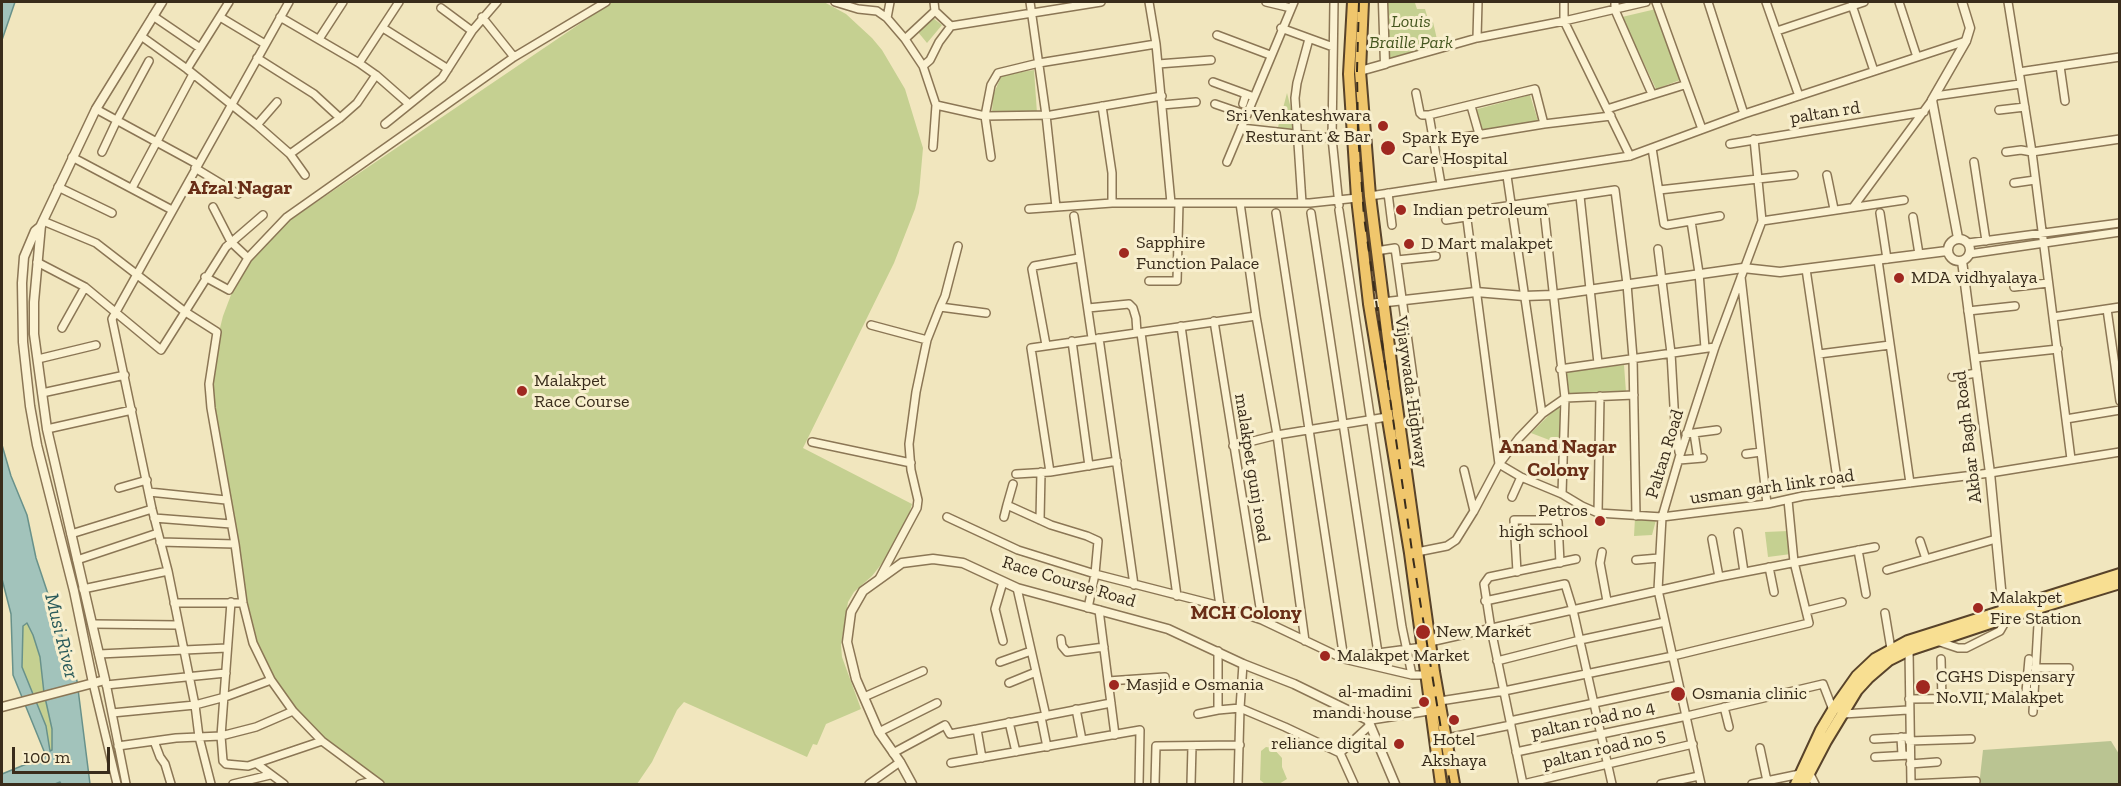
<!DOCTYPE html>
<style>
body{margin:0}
#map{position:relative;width:2121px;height:786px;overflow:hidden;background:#f1e6be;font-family:"Zilla Slab",serif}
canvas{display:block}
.frame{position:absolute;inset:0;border:3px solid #392c1b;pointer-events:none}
.scale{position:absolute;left:12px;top:747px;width:98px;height:27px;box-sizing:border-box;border:3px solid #392c1b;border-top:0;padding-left:8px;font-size:18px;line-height:21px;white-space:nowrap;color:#392c1b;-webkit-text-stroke:4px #f8efce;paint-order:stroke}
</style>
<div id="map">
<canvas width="2121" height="786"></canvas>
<div class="frame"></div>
<div class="scale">100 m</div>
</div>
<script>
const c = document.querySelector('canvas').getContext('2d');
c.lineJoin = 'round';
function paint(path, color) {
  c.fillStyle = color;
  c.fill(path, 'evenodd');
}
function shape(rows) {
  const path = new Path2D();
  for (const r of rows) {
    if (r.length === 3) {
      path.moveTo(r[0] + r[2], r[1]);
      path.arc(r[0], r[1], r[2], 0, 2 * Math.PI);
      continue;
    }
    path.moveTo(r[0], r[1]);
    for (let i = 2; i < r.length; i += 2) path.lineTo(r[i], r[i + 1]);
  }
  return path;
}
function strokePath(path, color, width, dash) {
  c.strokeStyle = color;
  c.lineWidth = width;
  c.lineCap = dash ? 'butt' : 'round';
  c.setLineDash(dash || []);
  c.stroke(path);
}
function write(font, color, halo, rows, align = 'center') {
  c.font = font + ' "Zilla Slab",serif';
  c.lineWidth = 6;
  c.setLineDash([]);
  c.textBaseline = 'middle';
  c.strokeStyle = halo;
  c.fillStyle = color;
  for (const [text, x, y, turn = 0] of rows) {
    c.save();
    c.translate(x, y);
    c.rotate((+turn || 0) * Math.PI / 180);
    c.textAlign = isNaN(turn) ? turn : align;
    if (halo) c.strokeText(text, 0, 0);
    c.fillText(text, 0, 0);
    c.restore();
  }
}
const green = shape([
 [612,2,824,2,846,14,872,38,882,50,905,89,923,148,919,193,915,209,894,263,803,448,912,504,906,524,887,557,872,576,854,592,848,602,841,645,842,657,861,709,826,724,817,745,813,744,807,757,684,702,677,710,652,762,637,784,384,784,373,778,324,739,301,717,272,678,252,635,213,403,211,379,216,344,223,316,234,287,251,259,287,222],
 [1388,2,1415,3,1417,9,1425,9,1428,19,1433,22,1439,48,1388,61],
 [1656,9,1680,80,1656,89,1622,17],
 [933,18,942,25,927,43,918,32],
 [1034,70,1037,113,992,113,993,95,1002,75],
 [1287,93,1297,132,1277,131],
 [1530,95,1538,121,1480,131,1474,110],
 [1624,365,1626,392,1566,394,1563,372],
 [1559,405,1565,446,1531,433],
 [1635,518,1656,520,1652,535,1634,536],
 [1788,531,1791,554,1768,557,1765,532],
 [27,623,33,635,40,657,44,693,52,729,52,750,50,752,46,726,22,667,23,626],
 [1266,747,1273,748,1282,758,1282,767,1287,779,1279,784,1265,784,1260,780,1261,751]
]);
const cemetery = shape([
 [2111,741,2119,754,2119,784,1976,784,1980,777,1983,750]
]);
const water = shape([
 [2,2,15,2,2,40,2,2],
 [2,445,11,476,27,515,36,558,77,681,90,784,61,784,60,782,55,784,2,784,2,774,46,756,13,675,11,614,2,579,2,445],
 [27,623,33,635,40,657,44,693,52,729,52,750,50,751,46,726,22,667,23,626,27,623]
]);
const minor = shape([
 [835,2,858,9,877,11,887,18,905,39,923,66,936,105,933,147],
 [1030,2,1046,115,1056,207],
 [1149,2,1156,44,1171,203],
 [1266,2,1291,8],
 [1334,2,1332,138,1339,205],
 [1564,2,1564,21,1630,156],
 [1615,2,1615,10,1652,94],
 [1656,2,1702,129],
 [1708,2,1744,114],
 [1766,2,1799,96],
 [1899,2,1917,57],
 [2008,2,2032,152,2071,459],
 [1852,5,1874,71],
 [441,8,472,31],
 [935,11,951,26],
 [153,16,200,48],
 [220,17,265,44],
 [280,17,359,63,376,75,409,104],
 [482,17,514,57],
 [887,18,890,2],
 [383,28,448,69],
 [1281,28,1333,47],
 [1777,31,1864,2],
 [1217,35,1270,55],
 [141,36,187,69,257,125,290,154,305,175],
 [1477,38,1478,2],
 [319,39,343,2],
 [905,39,935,11,934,2],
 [257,58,314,94,340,118],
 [359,63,399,2],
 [1158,64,1211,60],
 [1385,64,1477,38,1564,21,1646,2],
 [923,66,930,60,939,42,951,26,1101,2],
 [2060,66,2065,101],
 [187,69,229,2],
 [2019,72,2120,57],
 [1213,82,1254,97],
 [1416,93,1420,113,1422,115,1429,115,1441,184],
 [1935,96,2020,84],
 [1215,104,1247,115],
 [1243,104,1246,94],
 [936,105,985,116,1051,115,1162,96],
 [1162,105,1196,102],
 [1102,106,1112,173,1112,203],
 [1471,106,1479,134],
 [96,109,197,164],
 [1607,109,1684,85],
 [1999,110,2025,107],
 [1429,115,1535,89,1544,124],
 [385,124,442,78,472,31,497,2],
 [257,125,277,102],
 [1241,128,1332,138],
 [1434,142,1544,124,1611,116],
 [1730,144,1924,112],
 [1652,148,1664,224,1667,225,1720,216],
 [102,152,117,120,149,61],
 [2006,152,2021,150,2032,152,2120,139],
 [290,154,340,118,357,103,376,75],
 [72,157,172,210],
 [991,157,985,116,991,85,998,73,1039,63,1156,44],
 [1227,162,1294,2],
 [1974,162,1986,241],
 [195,168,238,194],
 [1827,175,1834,209],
 [1507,176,1542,414],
 [2014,183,2035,180],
 [58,187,112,213],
 [132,188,193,74],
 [1659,190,1794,175],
 [1388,193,1392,225],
 [1370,196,1630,156,1744,114,1966,41],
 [1580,196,1598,363],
 [1543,201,1565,398,1562,494],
 [1240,203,1256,316,1277,435,1305,641],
 [1302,203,1295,98,1297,83,1309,39],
 [1854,206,1932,100],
 [213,207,231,242,248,258],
 [1029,209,1112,203,1310,203,1357,198],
 [1339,210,1402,627,1412,675],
 [1276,213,1344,659,1378,653],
 [1311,213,1378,653,1423,647],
 [1880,213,1887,259],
 [1074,216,1092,338],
 [1913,217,1919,254],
 [1446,220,1466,217],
 [43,221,96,243,184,311,217,332,209,384,211,408,235,544,243,603,253,643,271,680,293,711,322,741,380,784],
 [1691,221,1699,273,1705,348],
 [1762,221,1904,200],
 [1968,243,2120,223],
 [1658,249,1671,353,1675,424,1679,452],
 [1376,251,1395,248,1418,413,1419,423,1399,425],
 [1969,254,2120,232],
 [1397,260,1436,256],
 [1878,260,1910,483],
 [37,262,85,287,161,350,226,247,263,215],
 [1806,269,1839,492],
 [205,277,229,290,248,258,287,217,514,57,606,2],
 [1741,277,1767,504],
 [1149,281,1177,281,1179,203],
 [2014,287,2048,283],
 [940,307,945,296,958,246],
 [1088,308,1129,304,1133,308,1136,318,1137,333],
 [2107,309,2120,401],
 [1968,311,2015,306],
 [2053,317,2120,307],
 [1214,321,1262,620],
 [871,325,927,340,916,392,909,444,911,470,918,500,917,508,880,577],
 [1181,326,1220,606],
 [62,328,85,287],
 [1141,333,1177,596],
 [1099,338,1134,585],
 [927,340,940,307,986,313],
 [1072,341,1089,466],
 [1046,345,1032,269,1034,266,1079,258],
 [1819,354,1890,345],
 [1975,358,2058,349],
 [38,359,96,345],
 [1560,369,1715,347],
 [1952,377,1977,373],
 [42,393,125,375],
 [2066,419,2120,410],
 [47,429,132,410],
 [1694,433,1697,453],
 [1686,434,1717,430],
 [812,442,911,463],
 [1233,446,1277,435,1387,417],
 [1746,454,1761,452],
 [1679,460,1703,458],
 [1499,464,1466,212,1615,190,1627,284,1633,358,1636,516],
 [1499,464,1521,477,1562,494,1582,506,1598,513,1662,517,1767,504,1803,496,1990,473,2120,452],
 [1464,470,1474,511],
 [1050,472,1031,348,1256,316],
 [1016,474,1050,472,1117,461],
 [119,488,147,480],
 [149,492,226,500],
 [1512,497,1521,477],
 [1598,513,1600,396],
 [947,517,1018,550,1095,574,1098,541,1087,536,1051,525,1007,505,1013,484],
 [1004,517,1007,505],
 [154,518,231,524],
 [1040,520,1041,472],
 [1738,532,1744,572],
 [71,534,152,509],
 [1712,539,1719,577],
 [1920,541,1926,559],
 [160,542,235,544],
 [1858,550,1866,594],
 [1417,552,1447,546,1456,540,1474,511,1499,464,1519,438,1542,414,1565,398,1634,395],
 [1602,552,1600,563,1607,601],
 [77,560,158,533],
 [1636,560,1659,558],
 [1769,567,1774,592],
 [1887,570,1996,539],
 [1517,572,1514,520,1556,520,1558,522,1560,563],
 [1017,588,1046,716],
 [83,589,168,571],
 [1485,601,1565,584,1573,610,1612,784],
 [231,602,221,736,223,761,226,764,248,766,322,741],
 [174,603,243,603],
 [1088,608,1095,574,1220,606,1262,620,1344,659,1412,675,1427,675],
 [1099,610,1115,735],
 [1806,611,1842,602],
 [1885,613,1891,649],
 [93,624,178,625],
 [1061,639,1062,646,1067,652,1104,647],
 [1003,641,995,609,1003,582],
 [1937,641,1958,648,1966,648,2000,631,2008,617],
 [1430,642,1719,577,1875,547],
 [1909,650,1911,784],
 [99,654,227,648],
 [1941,659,1942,700],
 [1497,661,1580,640,1665,622],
 [1000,662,1031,651],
 [2035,668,2069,668],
 [1108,681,1165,677],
 [93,683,117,784],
 [106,683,126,784],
 [1009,683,1036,672],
 [106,685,226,673],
 [864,697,923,671],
 [1909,699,2004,698,2024,695,2026,692,2029,659],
 [1440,701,1504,691,1673,656,1809,623,1794,562,1788,500],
 [1724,707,1729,727],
 [1076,709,1082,740],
 [1218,710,1240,708,1285,727,1340,753,1354,784],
 [2033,712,2039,607],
 [112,713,195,705,225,697,271,680],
 [1198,714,1218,710,1218,651],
 [1843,714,1908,710],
 [1041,717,1047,747],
 [1510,721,1679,685],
 [1009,722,1016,752],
 [977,729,1111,703],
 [879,732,937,703],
 [1901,737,1902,755],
 [1447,738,1511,725],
 [1874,739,1909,737],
 [154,741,160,757,165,764,171,784],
 [1909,741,1971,739],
 [118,746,176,738,221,736,256,727,293,711],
 [1760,748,1767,781],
 [1516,752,1687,716,1823,684,1833,710],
 [893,753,945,725,950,734,977,729,982,758],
 [1340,753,1369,726],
 [1875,757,1910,755],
 [951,763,1140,730,1139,784],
 [257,764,284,784],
 [1910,764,1937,762],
 [1809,772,1815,784],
 [211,784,199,737,195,705,168,571,152,509,112,319,289,2],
 [233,784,270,775],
 [360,784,373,781],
 [869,784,900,762],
 [1155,784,1156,746,1240,745],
 [1191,784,1192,746],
 [1238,784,1240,708,1243,664],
 [1523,784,1491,629,1484,584,1489,577,1576,559],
 [1523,784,1693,744],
 [1661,784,1699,776],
 [1701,784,1658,590,1662,517,1680,455,1715,347,1762,221,1754,139],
 [1752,784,1800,774],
 [1911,784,1976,781]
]);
const tertiary = shape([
 [1360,71,1385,64,1383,2],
 [41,226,35,231,24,257,22,283,23,342,30,406,37,445,74,591,93,683],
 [1958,238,1932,100,1966,41,1970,28,1962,2],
 [1959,250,11],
 [1962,261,1990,473,2003,610],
 [1369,304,1476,292,1524,296,1553,295,1743,268,1780,272,1947,251],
 [2,707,105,680,47,429,34,334,34,302,41,225,96,109,162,2],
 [1368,720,1395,784],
 [912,784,900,762,879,732,856,679,847,642,851,612,863,591,902,563,933,559,963,563,1017,588,1168,629,1243,664,1294,684,1368,720,1432,710]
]);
const primary = shape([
 [1805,781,1826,741,1857,690,1868,678,1889,660,1909,650,2005,618,2120,583],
 [1796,784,1821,730,1833,710,1857,676,1875,659,1908,641,2120,574]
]);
const trunk = shape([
 [1353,2,1349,74,1357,198,1369,304,1410,553,1441,784],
 [1363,2,1360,71,1370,196,1394,386,1434,672,1454,784]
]);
const rail = shape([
 [1359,2,1357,71,1358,133,1364,217,1413,558,1450,784]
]);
const markers = [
 [1383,126,6,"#9f2820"],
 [1388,148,8,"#9f2820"],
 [1401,210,6,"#9f2820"],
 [1409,244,6,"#9f2820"],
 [1124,253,6,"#9f2820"],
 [1899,278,6,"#9f2820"],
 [522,391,6,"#9f2820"],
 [1600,521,6,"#9f2820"],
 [1978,608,6,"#9f2820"],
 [1423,632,8,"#9f2820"],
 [1325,656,6,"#9f2820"],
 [1114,685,6,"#9f2820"],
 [1923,687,8,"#9f2820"],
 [1678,694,8,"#9f2820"],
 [1424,702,6,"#9f2820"],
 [1454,720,6,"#9f2820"],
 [1399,744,6,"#9f2820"]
];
const parkNames = [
 ["Louis",1411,22],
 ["Braille Park",1411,43]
];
const streetNames = [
 ["paltan rd",1825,113,-9],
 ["Vijaywada Highway",1411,392,82],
 ["Akbar Bagh Road",1968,437,-97],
 ["Paltan Road",1665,454,-73],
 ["malakpet gunj road",1252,468,81],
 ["usman garh link road",1772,487,-8],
 ["Race Course Road",1069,582,17],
 ["paltan road no 4",1593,720,-12],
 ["paltan road no 5",1604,749,-13]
];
const poiNames = [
 ["Sri Venkateshwara",1371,116,"right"],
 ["Resturant & Bar",1371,137,"right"],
 ["Spark Eye",1402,138],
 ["Care Hospital",1402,159],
 ["Indian petroleum",1413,210],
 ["Sapphire",1136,243],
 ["Function Palace",1136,264],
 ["D Mart malakpet",1421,244],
 ["MDA vidhyalaya",1911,278],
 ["Malakpet",534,381],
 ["Race Course",534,402],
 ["Petros",1588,511,"right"],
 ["high school",1588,532,"right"],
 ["Malakpet",1990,598],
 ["Fire Station",1990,619],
 ["New Market",1436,632],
 ["Malakpet Market",1337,656],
 ["CGHS Dispensary",1936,677],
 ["No.VII, Malakpet",1936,698],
 ["Masjid e Osmania",1126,685],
 ["al-madini",1412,692,"right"],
 ["mandi house",1412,713,"right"],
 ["Osmania clinic",1692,694],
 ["Hotel",1454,740,"center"],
 ["Akshaya",1454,761,"center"],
 ["reliance digital",1387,744,"right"]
];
const neighbourhoodNames = [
 ["Afzal Nagar",240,188],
 ["Anand Nagar",1558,447],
 ["Colony",1558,470],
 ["MCH Colony",1246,613]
];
const waterNames = [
 ["Musi River",61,636,76]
];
paint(green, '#c5d091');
paint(cemetery, '#bac492');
paint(water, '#a2c3bb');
strokePath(water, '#68918a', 1.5);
strokePath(minor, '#8b7655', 10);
strokePath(tertiary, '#8b7655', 11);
strokePath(primary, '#58432a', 14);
strokePath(trunk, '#58432a', 14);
strokePath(minor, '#fbf2d2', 7);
strokePath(tertiary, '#fbf2d2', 8);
strokePath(primary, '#f8df92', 10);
strokePath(trunk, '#f0c66c', 10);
strokePath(rail, '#392c1b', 2, [10, 10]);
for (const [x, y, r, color] of markers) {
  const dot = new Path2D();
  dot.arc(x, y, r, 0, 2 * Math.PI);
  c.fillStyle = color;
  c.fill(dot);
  strokePath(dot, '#f8efce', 2);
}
write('italic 18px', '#465720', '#f8efce', parkNames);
write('18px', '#392c1b', '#f8efce', streetNames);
write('18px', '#392c1b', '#f8efce', poiNames, 'left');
write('bold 20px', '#692e17', '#f8efce', neighbourhoodNames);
write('italic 20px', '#295a5a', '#f8efce', waterNames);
</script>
